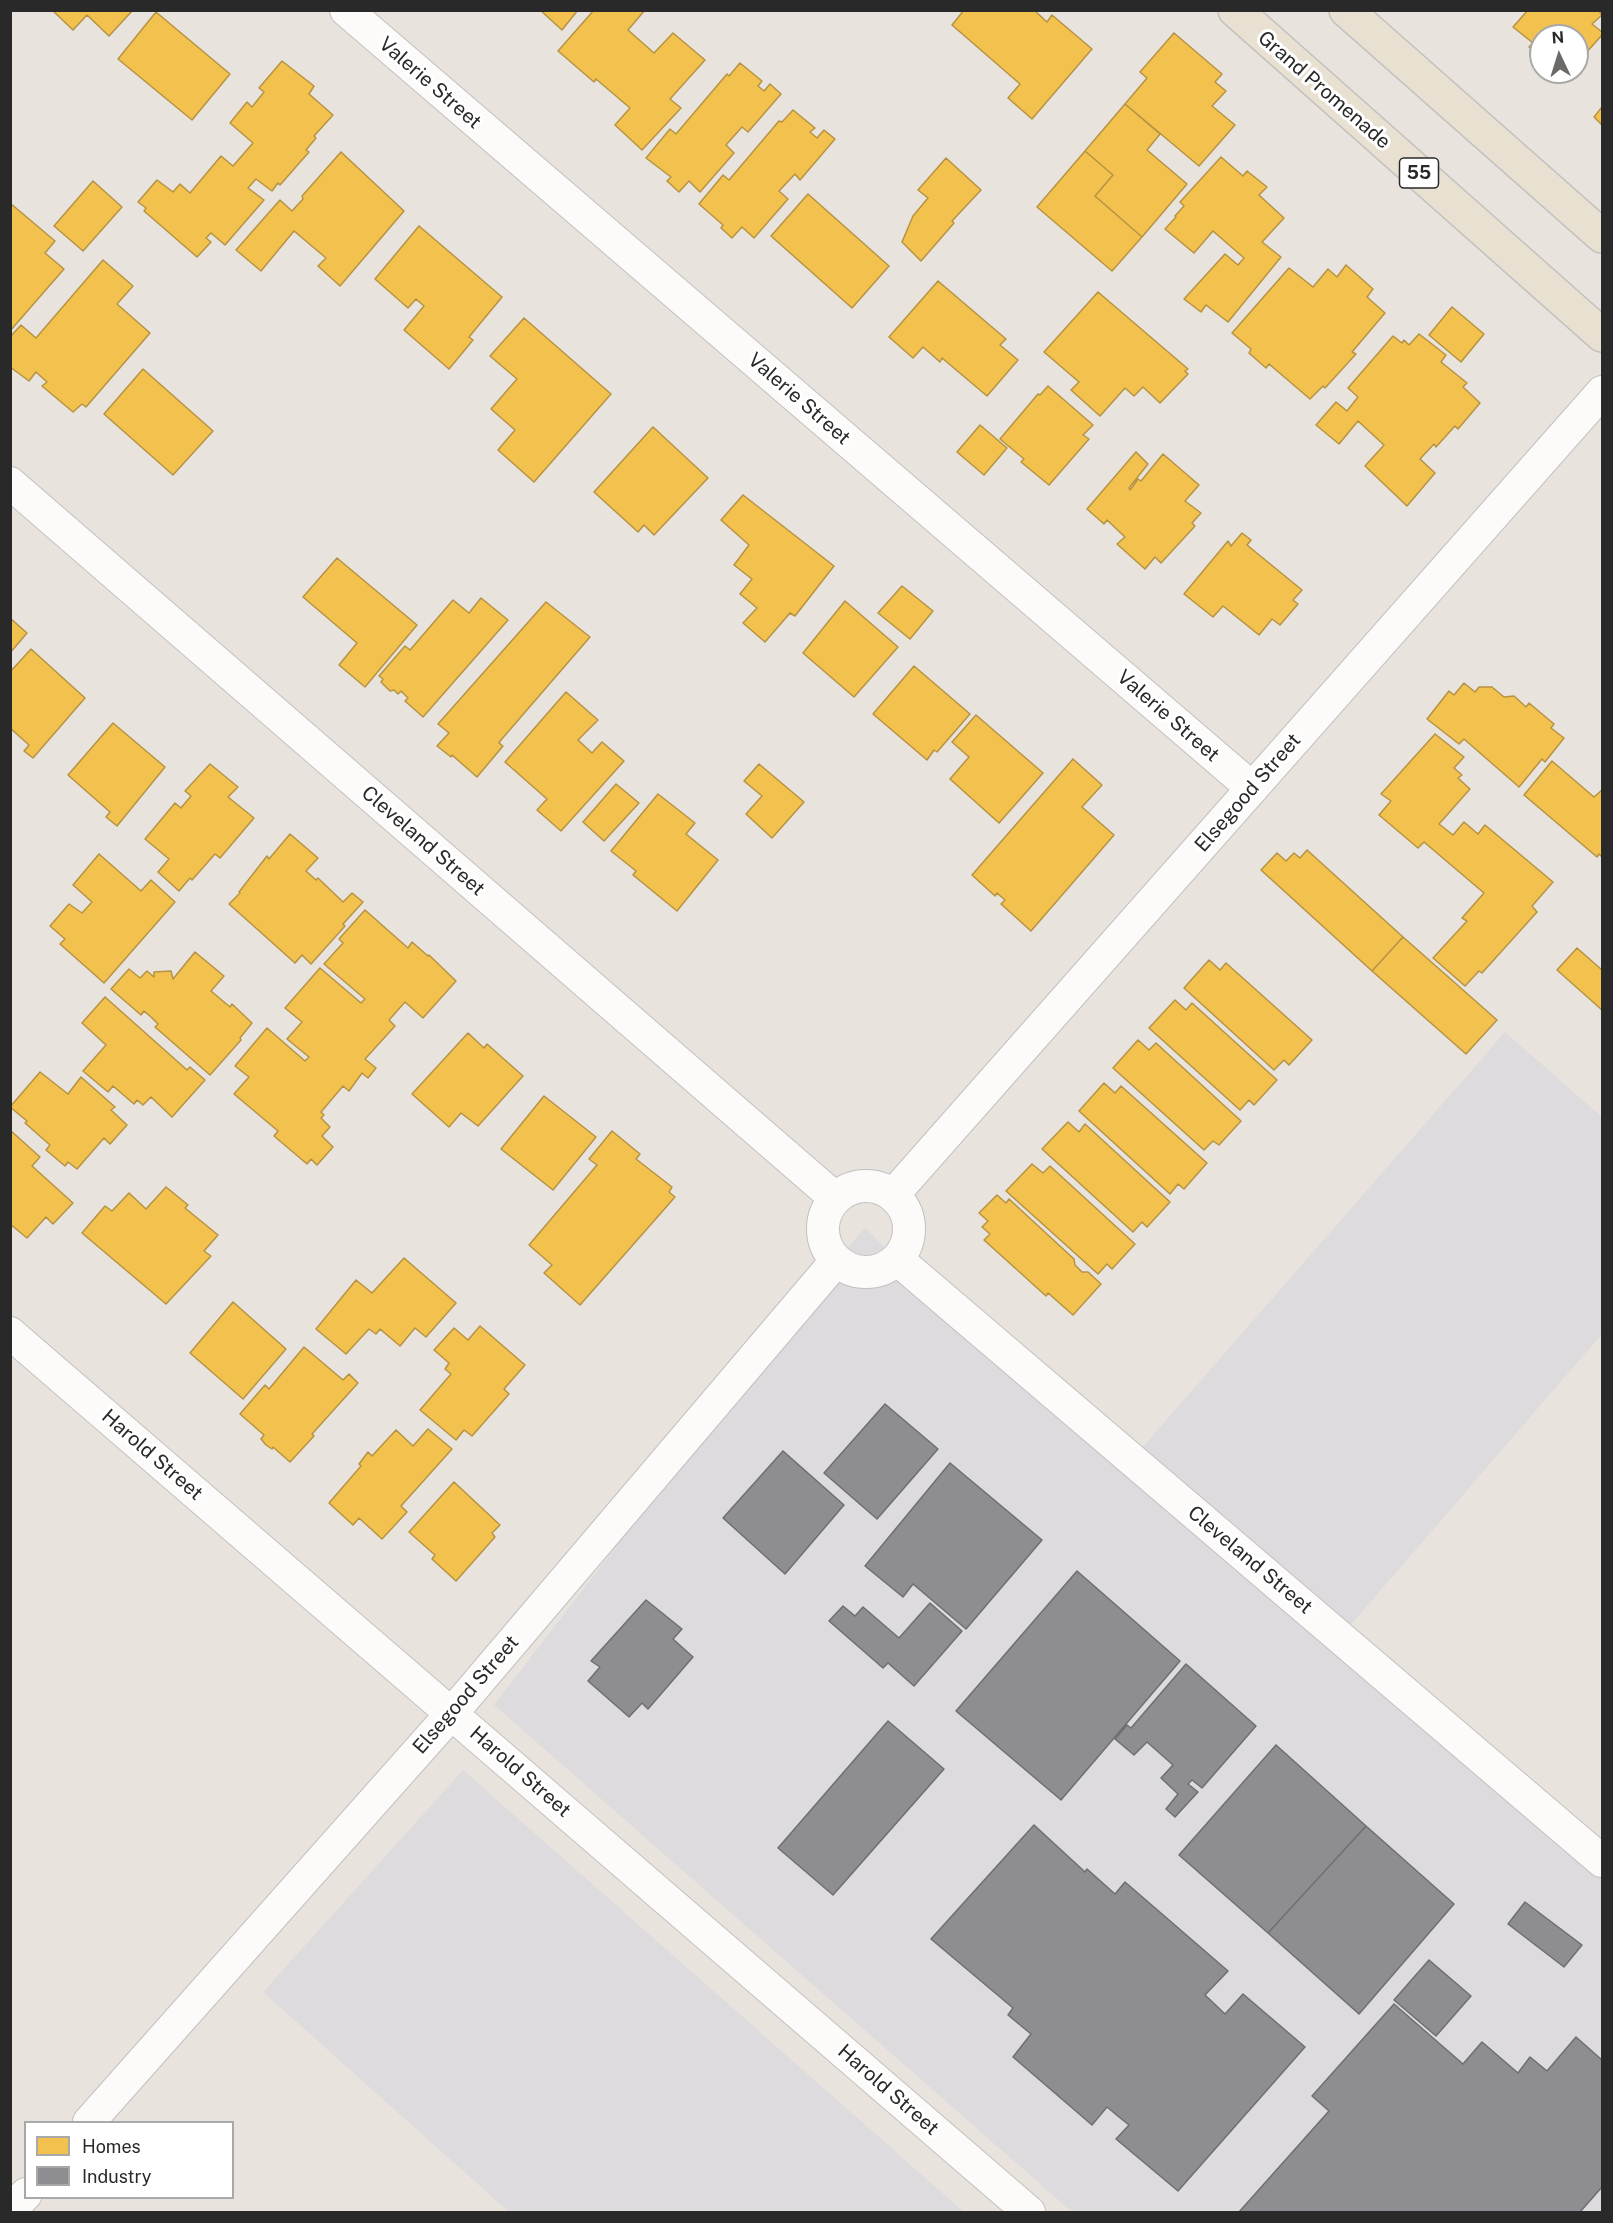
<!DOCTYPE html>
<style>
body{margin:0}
#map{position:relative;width:1613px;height:2223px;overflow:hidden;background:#e9e3de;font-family:"Public Sans",sans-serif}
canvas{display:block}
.frame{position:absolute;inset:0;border:12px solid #292929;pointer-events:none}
.legend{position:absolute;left:24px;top:2121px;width:210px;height:78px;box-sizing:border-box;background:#fff;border:2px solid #a9a9a9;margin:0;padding:8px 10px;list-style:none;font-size:18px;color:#292929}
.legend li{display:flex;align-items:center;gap:12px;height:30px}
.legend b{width:30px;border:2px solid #a9a9a9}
.north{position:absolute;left:1529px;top:24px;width:60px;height:60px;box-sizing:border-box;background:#fff;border:2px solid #a9a9a9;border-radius:50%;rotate:356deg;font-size:16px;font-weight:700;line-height:24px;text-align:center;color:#292929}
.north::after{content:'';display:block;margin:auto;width:21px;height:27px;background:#6c6a68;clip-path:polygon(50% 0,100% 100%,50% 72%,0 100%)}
</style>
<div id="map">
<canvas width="1613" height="2223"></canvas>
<div class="frame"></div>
<ul class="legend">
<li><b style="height:16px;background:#f2c14e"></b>Homes</li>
<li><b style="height:16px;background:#8d8d92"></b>Industry</li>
</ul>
<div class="north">N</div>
</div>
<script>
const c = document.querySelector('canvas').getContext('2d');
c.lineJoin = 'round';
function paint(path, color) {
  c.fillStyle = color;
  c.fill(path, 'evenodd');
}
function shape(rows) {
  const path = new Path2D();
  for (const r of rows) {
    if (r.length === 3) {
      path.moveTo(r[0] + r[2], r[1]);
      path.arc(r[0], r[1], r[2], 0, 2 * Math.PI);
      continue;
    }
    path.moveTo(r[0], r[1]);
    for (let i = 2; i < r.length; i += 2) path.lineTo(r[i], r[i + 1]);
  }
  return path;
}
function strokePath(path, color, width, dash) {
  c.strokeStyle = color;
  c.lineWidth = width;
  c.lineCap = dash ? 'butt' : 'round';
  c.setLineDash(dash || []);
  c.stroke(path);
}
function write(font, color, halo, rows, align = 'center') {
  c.font = font + ' "Public Sans",sans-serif';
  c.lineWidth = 6;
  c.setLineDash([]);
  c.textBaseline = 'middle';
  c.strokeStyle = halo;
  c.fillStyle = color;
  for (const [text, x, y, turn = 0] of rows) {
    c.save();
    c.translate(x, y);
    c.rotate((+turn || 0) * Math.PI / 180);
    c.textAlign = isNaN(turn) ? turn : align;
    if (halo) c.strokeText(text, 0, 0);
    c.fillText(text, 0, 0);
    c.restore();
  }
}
const industrial = shape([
 [1505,1032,1602,1117,1602,1334,1343,1634,1602,1849,1602,2212,1072,2212,494,1705,836,1261,865,1228,898,1260,1134,1457],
 [463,1770,964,2212,509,2212,263,1992]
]);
const homes = shape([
 [52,10,133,10,109,36,87,15,73,30,52,10],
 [540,10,578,10,562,30,540,10],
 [594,10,645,10,628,30,654,53,673,33,705,60,670,99,681,108,642,150,615,125,630,108,596,79,594,82,558,51,594,10],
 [964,10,1034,10,1047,22,1052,15,1092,49,1032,119,1008,98,1020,84,952,25,964,10],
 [1528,10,1598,10,1602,15,1592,24,1602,32,1602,35,1577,63,1577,36,1541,36,1541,57,1529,47,1533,43,1513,27,1528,10],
 [156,12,230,74,192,120,118,59,156,12],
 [1174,33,1222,74,1215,82,1226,91,1212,106,1235,125,1199,166,1125,104,1147,78,1140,72,1174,33],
 [282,61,314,86,309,94,333,115,314,136,316,138,306,150,309,152,280,185,278,183,272,191,256,179,248,188,264,200,225,245,211,233,206,238,211,242,197,257,144,211,146,208,138,202,157,180,173,192,180,184,190,193,221,156,233,166,253,143,230,123,247,102,252,107,264,92,259,88,282,61],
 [740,63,762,81,758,86,764,91,770,84,781,94,748,132,742,127,726,145,734,153,700,192,689,181,679,192,667,181,671,177,646,158,670,129,676,134,727,74,729,76,740,63],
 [1125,104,1160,134,1147,150,1187,184,1142,237,1095,196,1113,175,1085,151,1125,104],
 [1602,107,1602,125,1594,117,1602,107],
 [793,110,815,128,810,132,817,138,824,130,835,139,800,180,795,174,779,191,788,199,754,238,742,227,732,238,721,228,723,225,699,204,723,175,729,180,779,121,782,122,793,110],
 [1085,151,1113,175,1095,196,1142,237,1112,271,1037,207,1085,151],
 [341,152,404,211,340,286,318,266,326,258,294,231,261,271,236,250,280,200,292,211,303,199,302,196,341,152],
 [1221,157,1243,176,1247,171,1267,187,1259,195,1284,218,1262,242,1281,257,1228,322,1206,305,1201,312,1184,299,1225,254,1238,265,1244,258,1213,231,1194,253,1165,229,1176,217,1175,216,1184,206,1180,202,1221,157],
 [946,158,981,190,952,221,954,223,921,261,902,242,913,216,928,198,918,190,946,158],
 [93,181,122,207,83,251,54,226,93,181],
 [808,194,889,266,852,308,771,236,808,194],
 [10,203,55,241,45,253,64,269,10,331,10,203],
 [419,226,502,297,469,337,473,340,449,369,404,330,424,306,416,299,408,308,375,279,419,226],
 [103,260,133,286,117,304,150,333,86,407,82,404,73,412,42,386,47,382,36,372,29,381,10,367,10,337,21,325,36,338,103,260],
 [1346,265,1373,289,1367,297,1385,313,1352,352,1356,354,1325,388,1323,386,1310,399,1269,364,1266,368,1249,353,1251,349,1232,333,1289,268,1313,287,1328,269,1337,277,1346,265],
 [938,281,1006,339,1000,345,1018,360,987,396,942,358,940,362,923,347,913,358,889,337,938,281],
 [1098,292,1188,369,1185,371,1188,374,1160,403,1143,387,1134,396,1125,388,1100,416,1071,390,1079,382,1044,352,1098,292],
 [1452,307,1484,334,1461,362,1429,335,1452,307],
 [524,318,611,394,534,482,498,450,515,430,491,409,517,379,490,356,524,318],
 [1419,334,1446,355,1441,362,1467,383,1463,387,1480,403,1458,429,1455,426,1436,447,1434,444,1420,459,1435,473,1407,506,1365,466,1384,445,1358,421,1339,444,1316,425,1336,402,1347,411,1358,397,1348,388,1393,336,1402,343,1404,340,1409,345,1419,334],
 [143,369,213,431,173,475,104,414,143,369],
 [1048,386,1093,425,1083,435,1089,439,1049,485,1021,462,1024,459,1000,439,1038,394,1040,395,1048,386],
 [980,425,1007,448,984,475,957,452,980,425],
 [653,427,708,478,654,535,644,525,638,532,594,492,653,427],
 [1136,452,1148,464,1129,488,1130,490,1138,479,1141,481,1163,454,1199,485,1185,501,1201,513,1192,523,1195,526,1161,563,1155,557,1145,569,1117,544,1125,537,1107,520,1104,524,1087,509,1136,452],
 [743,495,834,566,795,616,790,613,765,642,743,623,757,608,740,594,752,579,734,565,749,545,721,520,743,495],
 [1242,533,1251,540,1247,545,1302,590,1293,600,1298,604,1280,625,1272,619,1259,635,1223,606,1213,617,1184,594,1228,541,1231,546,1242,533],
 [337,558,417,625,365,687,339,665,357,643,303,597,337,558],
 [902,586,933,611,910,639,878,613,902,586],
 [481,598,508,620,423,717,405,701,408,698,401,691,398,694,394,690,390,691,381,682,383,679,379,676,405,646,410,650,453,600,469,613,481,598],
 [845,601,898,647,854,697,803,653,845,601],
 [546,602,590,637,501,740,499,743,503,746,477,777,452,755,451,757,437,746,449,733,438,724,546,602],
 [10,618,27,633,10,653,10,618],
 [31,649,85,698,33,758,24,751,29,745,10,728,10,672,31,649],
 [914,666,970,714,937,752,934,750,927,760,873,714,914,666],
 [1464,683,1475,692,1479,687,1492,687,1504,697,1514,696,1526,707,1529,703,1554,724,1551,728,1564,738,1545,762,1542,759,1519,787,1464,739,1459,744,1427,719,1449,691,1454,695,1464,683],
 [566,692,598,720,578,740,592,753,602,742,624,761,561,831,537,810,547,799,505,762,566,692],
 [976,715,1043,773,999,823,950,779,969,757,952,742,976,715],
 [113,723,165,767,117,826,106,817,110,812,68,775,113,723],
 [1435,734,1464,757,1454,768,1462,775,1458,778,1470,789,1439,824,1453,835,1464,822,1478,834,1485,825,1553,882,1532,906,1537,912,1482,973,1479,971,1465,986,1433,958,1467,921,1462,918,1484,893,1424,842,1418,848,1379,815,1391,801,1381,794,1435,734],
 [1073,759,1102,785,1082,807,1114,835,1031,931,1001,904,1005,900,997,893,995,896,972,875,1073,759],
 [1552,761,1594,797,1602,790,1602,857,1599,854,1597,857,1524,795,1552,761],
 [210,764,238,787,228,797,254,818,220,858,215,854,192,880,190,878,179,891,158,872,169,859,145,839,175,803,181,808,191,796,185,791,210,764],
 [759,764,804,802,772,838,746,814,762,796,744,781,759,764],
 [616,784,639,803,604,841,583,822,616,784],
 [658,794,695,823,686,834,718,860,677,911,633,875,636,871,611,851,658,794],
 [290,834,318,858,306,871,316,880,318,878,343,902,352,893,363,902,343,924,345,926,311,964,302,955,295,963,229,904,240,893,239,892,267,856,269,859,290,834],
 [1307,850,1403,937,1372,971,1261,870,1277,853,1286,861,1294,853,1300,858,1307,850],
 [99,854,141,891,151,880,175,902,104,983,60,944,65,939,50,926,69,904,82,913,92,902,73,885,99,854],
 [365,910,408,948,412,942,428,956,429,955,456,981,423,1018,405,1002,389,1020,395,1026,365,1059,376,1068,368,1078,362,1073,349,1091,343,1086,321,1112,324,1115,321,1118,330,1127,322,1136,333,1147,317,1165,311,1159,307,1164,274,1136,278,1131,234,1094,249,1077,235,1066,267,1028,305,1061,309,1057,287,1039,302,1022,285,1008,320,968,361,1003,365,999,324,964,343,943,339,939,365,910],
 [1403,937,1497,1020,1466,1054,1372,971,1403,937],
 [1577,948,1602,970,1602,1010,1557,970,1577,948],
 [195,952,224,976,211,991,230,1007,232,1004,252,1023,240,1038,241,1040,210,1075,155,1027,158,1024,151,1017,144,1011,141,1015,111,989,129,969,140,978,147,971,154,977,154,972,171,971,173,979,195,952],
 [1209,960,1220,970,1226,963,1312,1040,1289,1065,1284,1060,1274,1070,1184,988,1209,960],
 [105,997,187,1070,190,1067,205,1080,172,1117,151,1097,143,1105,137,1100,134,1104,113,1086,108,1092,83,1071,106,1045,82,1023,105,997],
 [1175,1000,1186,1010,1192,1003,1277,1080,1254,1105,1249,1100,1240,1110,1149,1028,1175,1000],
 [468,1033,484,1048,487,1044,523,1076,478,1126,461,1113,449,1127,412,1094,468,1033],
 [1138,1040,1149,1050,1156,1043,1241,1121,1219,1145,1213,1141,1204,1150,1113,1068,1138,1040],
 [40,1072,68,1094,81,1077,115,1107,111,1110,127,1125,110,1144,104,1138,77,1169,68,1162,65,1166,46,1150,50,1145,25,1123,27,1121,10,1107,40,1072],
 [1104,1083,1115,1093,1121,1086,1207,1163,1184,1189,1178,1184,1170,1194,1079,1111,1104,1083],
 [544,1096,596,1137,553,1190,501,1149,544,1096],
 [1068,1122,1079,1132,1085,1124,1170,1202,1147,1227,1142,1222,1133,1232,1042,1149,1068,1122],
 [10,1130,40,1157,32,1166,73,1203,53,1224,46,1217,27,1238,10,1224,10,1130],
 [612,1131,640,1154,636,1159,672,1187,669,1192,675,1197,580,1305,544,1273,552,1265,529,1245,597,1165,589,1159,612,1131],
 [1032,1164,1043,1173,1050,1166,1135,1244,1112,1269,1107,1264,1098,1274,1006,1191,1032,1164],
 [166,1187,188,1205,185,1208,218,1235,204,1251,211,1256,166,1304,82,1233,105,1206,112,1211,129,1193,146,1209,166,1187],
 [997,1195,1006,1203,1009,1199,1074,1259,1075,1265,1082,1272,1088,1272,1101,1284,1073,1315,1048,1293,1046,1296,984,1240,990,1234,982,1227,988,1221,979,1213,997,1195],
 [404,1258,456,1303,426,1337,415,1328,400,1346,380,1329,376,1334,369,1329,346,1354,316,1329,356,1280,372,1293,404,1258],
 [233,1302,286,1349,243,1399,190,1353,233,1302],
 [480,1326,525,1365,504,1389,509,1394,472,1436,464,1430,456,1440,420,1410,451,1374,445,1369,449,1363,434,1350,454,1328,468,1340,480,1326],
 [304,1347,343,1380,349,1374,358,1383,312,1434,314,1436,290,1462,273,1447,272,1449,266,1445,261,1439,264,1435,240,1414,265,1385,269,1389,304,1347],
 [428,1429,452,1449,401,1506,407,1512,382,1539,359,1518,353,1525,329,1503,361,1466,359,1464,368,1452,372,1456,396,1430,413,1446,428,1429],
 [454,1482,500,1525,492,1533,495,1537,456,1581,432,1559,435,1555,409,1532,454,1482]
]);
const industry = shape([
 [885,1404,938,1449,877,1519,824,1473,885,1404],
 [783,1451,844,1505,785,1574,723,1518,783,1451],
 [950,1463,1042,1540,966,1629,913,1584,903,1597,865,1566,950,1463],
 [1077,1571,1180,1661,1061,1800,956,1711,1077,1571],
 [646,1600,682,1629,673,1639,693,1657,648,1709,642,1703,629,1717,588,1681,600,1667,591,1661,646,1600],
 [930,1603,962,1631,914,1686,888,1663,883,1668,829,1621,843,1606,855,1616,863,1607,899,1638,930,1603],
 [1186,1664,1256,1726,1202,1788,1192,1780,1188,1784,1198,1792,1175,1817,1166,1809,1178,1794,1161,1778,1173,1765,1147,1742,1134,1755,1115,1739,1127,1725,1131,1728,1186,1664],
 [888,1721,944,1769,833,1895,778,1848,888,1721],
 [1276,1745,1366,1826,1268,1933,1179,1855,1276,1745],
 [1034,1825,1085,1872,1087,1869,1115,1894,1125,1882,1228,1971,1205,1995,1225,2014,1243,1994,1305,2047,1178,2191,1116,2139,1129,2125,1119,2117,1107,2107,1092,2125,1013,2057,1031,2034,1008,2015,1013,2008,931,1939,1034,1825],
 [1366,1826,1454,1904,1359,2014,1268,1933,1366,1826],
 [1525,1902,1582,1945,1564,1967,1508,1924,1525,1902],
 [1429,1960,1471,1996,1436,2036,1394,2000,1429,1960],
 [1394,2004,1463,2064,1482,2042,1518,2073,1530,2057,1547,2071,1576,2037,1602,2060,1602,2187,1580,2212,1239,2212,1329,2111,1312,2096,1394,2004]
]);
const minor = shape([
 [346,10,1252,788],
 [10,483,835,1198],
 [866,1229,43],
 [893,1195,1602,392],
 [898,1260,1602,1861],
 [10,1333,1029,2212],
 [89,2122,452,1713,836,1261],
 [10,2211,26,2194]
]);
const primary = shape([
 [1235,10,1602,335],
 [1346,10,1602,236]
]);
const shields = [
 [1419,173,39]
];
const shieldNames = [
 ["55",1419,173]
];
const streetNames = [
 ["Valerie Street",430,83,41],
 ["Grand Promenade",1324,90,41],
 ["Valerie Street",799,399,41],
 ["Valerie Street",1168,716,41],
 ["Elsegood Street",1248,793,-49],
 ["Cleveland Street",423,841,41],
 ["Harold Street",152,1455,41],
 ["Cleveland Street",1250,1560,40],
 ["Elsegood Street",466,1695,-49],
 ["Harold Street",520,1772,41],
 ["Harold Street",888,2090,41]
];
paint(industrial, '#dedbde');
paint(homes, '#f2c14e');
strokePath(homes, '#b69343', 1.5);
paint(industry, '#8d8d92');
strokePath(industry, '#6f6f72', 1.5);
strokePath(minor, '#c2c0c0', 34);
strokePath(primary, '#c4c2c0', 36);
strokePath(minor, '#fcfbfa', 32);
strokePath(primary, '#e8e0d1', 33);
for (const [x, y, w] of shields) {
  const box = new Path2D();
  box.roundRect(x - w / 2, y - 15, w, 30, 4.5);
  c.fillStyle = '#fff';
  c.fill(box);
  strokePath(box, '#292929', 1.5);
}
write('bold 18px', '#292929', null, shieldNames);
write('20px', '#292929', '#fff', streetNames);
</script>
